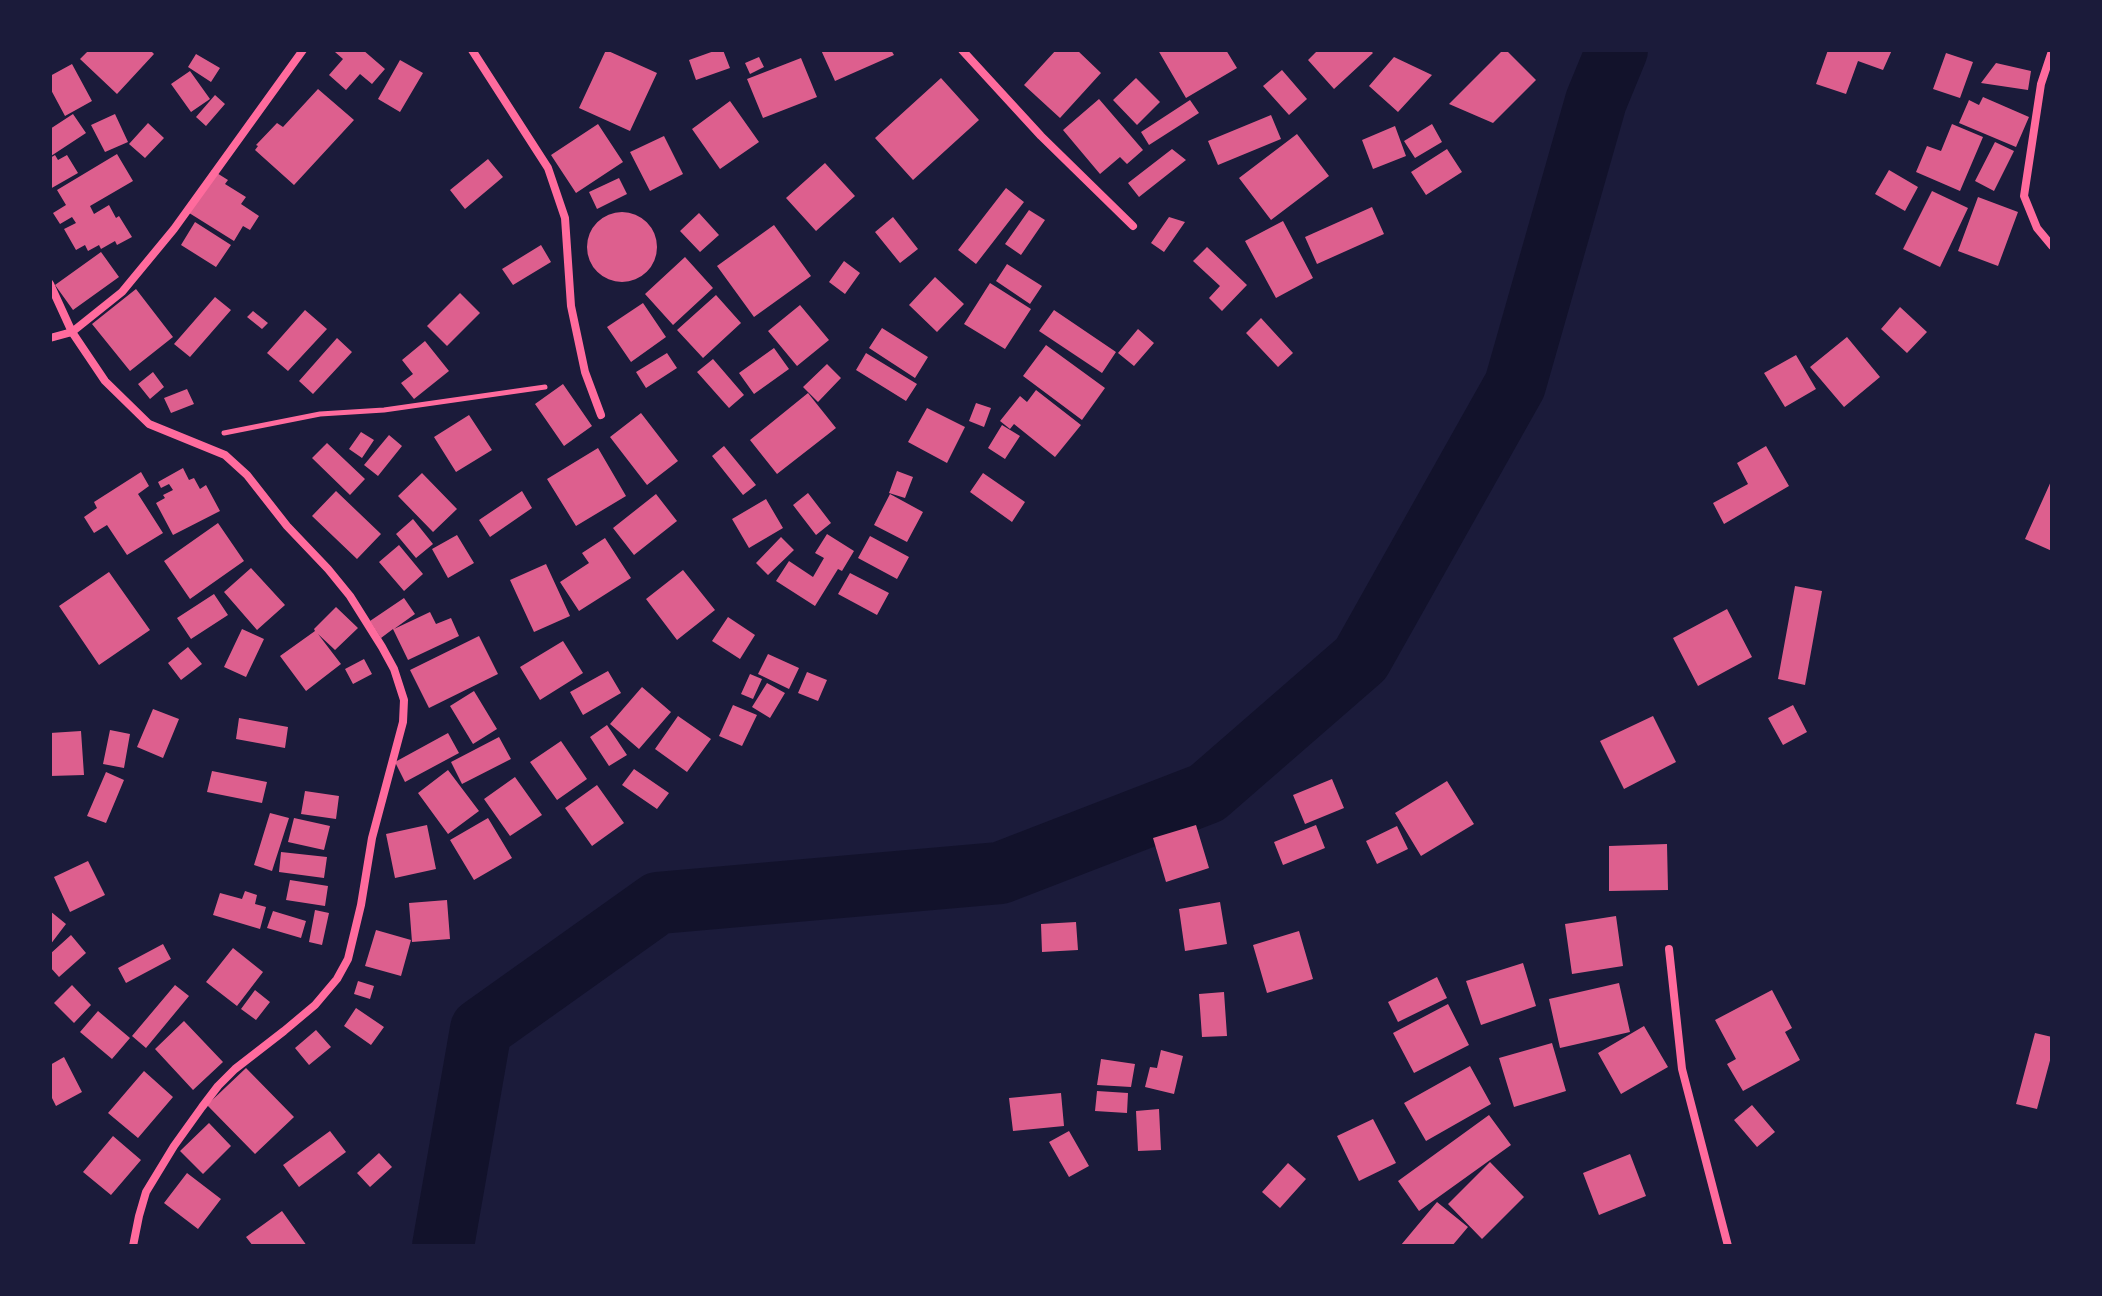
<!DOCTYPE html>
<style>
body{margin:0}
#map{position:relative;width:2102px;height:1296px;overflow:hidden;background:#1b1b3a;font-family:Mulish,sans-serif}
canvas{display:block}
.frame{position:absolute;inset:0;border:52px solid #1b1b3a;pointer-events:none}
</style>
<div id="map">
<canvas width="2102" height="1296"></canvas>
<div class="frame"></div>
</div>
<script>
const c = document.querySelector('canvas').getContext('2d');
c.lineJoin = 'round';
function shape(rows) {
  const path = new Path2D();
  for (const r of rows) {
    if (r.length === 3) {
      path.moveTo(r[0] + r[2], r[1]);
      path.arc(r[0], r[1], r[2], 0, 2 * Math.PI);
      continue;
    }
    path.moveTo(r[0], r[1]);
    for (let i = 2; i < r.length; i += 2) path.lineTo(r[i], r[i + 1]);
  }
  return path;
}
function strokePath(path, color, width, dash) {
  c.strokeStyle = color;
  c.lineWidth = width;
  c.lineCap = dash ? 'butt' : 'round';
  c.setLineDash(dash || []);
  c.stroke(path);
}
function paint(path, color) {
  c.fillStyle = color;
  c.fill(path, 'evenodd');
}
const river = shape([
 [443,1246,481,1029,658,903,1000,873,1207,793,1361,659,1515,385,1596,101,1617,50]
]);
const building = shape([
 [89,50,150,50,154,54,117,94,80,59],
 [337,50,363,50,385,69,372,84,360,74,346,90,329,75,343,59,335,52],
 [606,50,657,73,630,131,579,108],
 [717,50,723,50,730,68,696,80,689,60],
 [821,50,891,50,894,55,835,81],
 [1056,50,1077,50,1101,73,1060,118,1024,85],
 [1158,50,1226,50,1237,68,1186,98],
 [1318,50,1370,50,1373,53,1334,89,1308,60],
 [1503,50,1506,50,1536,80,1493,123,1449,104],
 [1828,50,1892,50,1883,70,1858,61,1846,94,1816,84],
 [1946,53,1973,62,1960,98,1933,89],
 [196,54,220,68,211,82,188,67],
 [759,57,764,67,750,74,745,63],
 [1394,57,1432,75,1398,112,1369,86],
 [801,58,817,97,763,118,747,79],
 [400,60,423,73,400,112,378,99],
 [1996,63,2031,71,2028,90,1981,83],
 [72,64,92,101,65,116,50,88,50,76],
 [1282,70,1307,99,1289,115,1263,86],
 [190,71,210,99,191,112,171,84],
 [941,78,979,120,913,180,875,138],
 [1136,78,1160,102,1137,125,1113,100],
 [318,89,354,120,294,185,255,150,258,146,256,145,277,123,283,127],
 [215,95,225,104,206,126,196,117],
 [1983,97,2029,117,2016,147,1959,123,1969,100,1979,105],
 [1099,99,1143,150,1127,164,1120,157,1100,174,1063,130],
 [1190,100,1199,113,1149,145,1141,132],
 [730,101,759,142,720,169,692,129],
 [73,114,86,133,51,156,50,129],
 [115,114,128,142,105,152,91,125],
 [1271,115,1281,139,1218,165,1208,141],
 [148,123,164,138,145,158,129,144],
 [598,124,623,162,576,193,551,155],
 [1432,124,1442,142,1415,158,1404,141],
 [1952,124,1983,137,1960,191,1916,172,1927,146,1941,151],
 [1395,126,1406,156,1373,169,1362,140],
 [1297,134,1329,176,1271,220,1239,178],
 [664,136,683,174,650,191,630,152],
 [1995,142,2014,151,1994,191,1975,181],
 [1172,149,1186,160,1139,197,1128,183],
 [1447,149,1462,172,1426,195,1411,172],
 [117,154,133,181,90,206,94,214,109,205,116,218,119,216,132,237,117,245,115,241,101,249,99,245,88,251,85,245,76,250,64,229,76,223,72,217,60,224,53,213,66,205,57,190],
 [55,155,58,160,67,155,78,173,50,189,50,158],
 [488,159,503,177,465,209,450,190],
 [825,163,855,196,816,231,786,198],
 [212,170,228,180,225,184,246,197,241,204,259,216,250,230,243,226,234,241,186,211],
 [1889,170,1918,187,1905,211,1875,194],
 [619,178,627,194,597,209,589,192],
 [1006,188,1024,202,976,264,958,250],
 [1932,191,1968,208,1940,267,1903,249],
 [1978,197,2018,212,1998,266,1958,251],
 [1372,207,1384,234,1317,264,1305,237],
 [1029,210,1045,220,1021,255,1005,244],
 [622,247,35],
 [699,213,719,235,700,252,680,231],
 [893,217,918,249,900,263,875,232],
 [1169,217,1185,222,1164,252,1151,243],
 [1283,221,1313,278,1276,298,1245,241],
 [195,222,231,245,216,267,181,245],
 [774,225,811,276,754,317,717,266],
 [541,245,551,262,513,285,502,269],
 [1207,247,1247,285,1222,311,1209,298,1220,286,1193,261],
 [101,252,119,277,73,310,55,285],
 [685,257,713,288,673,325,645,294],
 [844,261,860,273,845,294,829,282],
 [1007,264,1042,286,1030,304,996,281],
 [935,277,964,304,937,332,909,305],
 [990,283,1031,309,1005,349,964,324],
 [136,289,173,337,130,371,92,324],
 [460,293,480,313,447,346,427,326],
 [716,295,741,323,703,358,677,330],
 [215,297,231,310,190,357,174,344],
 [643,303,666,337,631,362,607,327],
 [800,305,829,340,797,366,768,331],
 [1900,307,1927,332,1907,353,1881,329],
 [305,310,327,329,288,371,267,353],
 [1054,310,1116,352,1102,373,1039,331],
 [253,311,268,323,262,329,247,317],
 [1261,318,1293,353,1278,367,1246,333],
 [882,328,928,357,915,378,869,348],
 [1138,329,1154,343,1134,366,1118,353],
 [1847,337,1880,377,1844,407,1810,367],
 [337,338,352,352,313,394,299,381],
 [425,341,449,371,414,399,401,383,413,374,402,360],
 [1046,345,1105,388,1082,420,1023,376],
 [774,348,789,369,754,394,739,373],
 [667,353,677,368,646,388,636,372],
 [866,353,917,384,906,401,856,370],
 [1796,355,1816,389,1785,407,1764,373],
 [713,359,744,395,729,408,697,372],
 [827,364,841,378,818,402,803,387],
 [153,372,164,387,150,399,138,384],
 [563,384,592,426,564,446,535,404],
 [187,389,194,404,171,413,164,398],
 [1036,390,1081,425,1055,457,1014,424,1010,429,1000,421,1020,396,1027,402],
 [808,393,836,428,777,474,750,440],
 [976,403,991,408,984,427,969,421],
 [927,408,965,427,947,463,908,442],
 [641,413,678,461,647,485,610,437],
 [469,415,492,450,456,472,434,437],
 [1002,425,1020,436,1005,459,988,448],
 [361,432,374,440,362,458,349,449],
 [389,435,402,446,378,476,364,465],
 [327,443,365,479,350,495,312,458],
 [724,446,756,485,743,495,712,456],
 [1766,446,1789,486,1724,524,1713,503,1748,484,1737,463],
 [598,448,626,496,576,526,547,479],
 [183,468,189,480,194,478,200,489,206,485,220,511,173,535,156,503,165,498,163,495,173,490,169,484,161,488,158,482],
 [897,471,913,477,905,498,889,493],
 [141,472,149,486,138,494,163,533,127,555,107,525,94,533,84,517,97,508,94,502],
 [422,473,457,509,433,532,398,496],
 [983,473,1025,502,1012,522,970,492],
 [2052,479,2052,551,2025,539],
 [336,491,381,534,357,559,312,516],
 [522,491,532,508,490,537,479,520],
 [808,493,831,523,816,535,793,505],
 [656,494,677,521,634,555,613,528],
 [890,494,923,512,907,542,874,525],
 [766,499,783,528,749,548,732,519],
 [413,519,433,544,416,558,396,534],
 [218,523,244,561,190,599,164,561],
 [827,534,854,551,842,571,838,569,815,606,776,581,789,561,813,577,824,558,815,553],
 [457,535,474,563,448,578,432,549],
 [870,536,909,557,897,579,858,558],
 [781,537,794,550,768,575,756,563],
 [605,538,631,578,579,611,560,582,589,563,582,553],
 [399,545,423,574,404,591,379,562],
 [546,564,570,616,534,632,510,580],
 [251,568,285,605,257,630,224,592],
 [683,570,715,610,677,640,646,599],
 [109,572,150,630,99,665,59,606],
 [850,573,889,593,877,615,838,594],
 [1795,586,1822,591,1805,685,1778,679],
 [214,594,228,615,191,639,177,618],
 [404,598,415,614,394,629,430,612,436,624,451,618,459,636,408,660,393,629,381,638,370,621],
 [336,607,358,628,335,650,318,634,341,664,306,691,280,656,315,631,314,629],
 [1727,609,1752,657,1698,686,1673,638],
 [728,617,755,635,740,659,712,641],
 [242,629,264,639,246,677,224,667],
 [479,636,498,674,429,708,410,670],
 [563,641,583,673,540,700,520,667],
 [188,647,202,664,181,680,168,663],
 [768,654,799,668,789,689,758,674],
 [364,659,372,674,353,684,345,669],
 [608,671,621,693,583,715,570,692],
 [807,672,827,680,818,701,798,693],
 [750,674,762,679,753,699,741,694],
 [767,683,785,693,770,718,752,707],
 [642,687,671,712,639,749,610,724],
 [474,691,497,729,473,744,450,706],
 [733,705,757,715,742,746,719,736],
 [1793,705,1807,732,1783,745,1768,718],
 [153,709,179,719,163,758,137,747],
 [678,716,711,739,687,772,655,749],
 [1653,716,1676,762,1624,789,1600,741],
 [239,718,288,727,285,748,236,739],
 [607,725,627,755,609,766,590,737],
 [110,730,130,734,124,768,103,764],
 [81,731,84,775,50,776,50,733],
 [448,733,459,753,405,782,395,762],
 [499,737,511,759,462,784,451,762],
 [561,741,587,779,557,800,530,762],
 [634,769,669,793,657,809,622,785],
 [448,770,479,811,448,834,418,793],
 [212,771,267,782,262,803,207,792],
 [106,772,124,780,106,823,87,816],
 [515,777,542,815,510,836,484,799],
 [1332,779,1344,808,1305,824,1293,795],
 [1447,781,1474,824,1421,856,1395,813],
 [597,785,624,823,592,846,565,808],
 [305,791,339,796,336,819,301,814],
 [270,813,289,818,272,871,254,865],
 [294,818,330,826,324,850,288,842],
 [488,818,512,858,474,880,450,840],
 [427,825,436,869,395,878,386,834],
 [1196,825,1209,868,1166,882,1153,838],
 [1316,825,1325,848,1283,865,1274,842],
 [1397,826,1408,849,1377,864,1366,841],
 [1667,844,1668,890,1609,891,1609,846],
 [281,852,327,857,324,878,279,872],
 [88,861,105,895,70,912,54,877],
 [290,880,328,886,325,906,286,900],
 [245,891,257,895,255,904,266,907,260,929,213,915,220,893,242,899],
 [447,900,450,939,412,942,409,903],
 [1220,902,1227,944,1185,951,1179,909],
 [315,910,329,913,322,945,309,942],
 [50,911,66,924,50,945],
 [273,911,306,921,301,938,267,928],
 [1616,916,1623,966,1572,974,1565,924],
 [1076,922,1078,950,1042,952,1041,924],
 [376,930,411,940,401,976,365,966],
 [1299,931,1313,979,1267,993,1253,945],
 [71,935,86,953,59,977,50,967,50,954],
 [163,944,171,959,126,983,118,968],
 [233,948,263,972,237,1006,206,982],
 [1523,963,1536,1006,1481,1025,1466,981],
 [1437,977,1447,998,1398,1022,1388,1002],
 [358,981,374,986,370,999,354,994],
 [1619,983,1630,1032,1560,1048,1549,999],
 [72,985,91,1005,74,1023,54,1003],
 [175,985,189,996,146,1048,132,1036],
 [255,990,270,1002,256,1020,241,1009],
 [1772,990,1792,1028,1785,1032,1800,1060,1743,1091,1727,1064,1736,1059,1715,1020],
 [1224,992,1227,1036,1202,1037,1199,994],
 [1448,1004,1469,1045,1414,1073,1393,1033],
 [356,1008,384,1027,371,1045,344,1026],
 [98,1011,130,1038,112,1059,80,1032],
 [184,1021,223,1062,193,1090,155,1049],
 [1644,1026,1668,1067,1621,1094,1598,1053],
 [316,1030,331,1047,309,1065,295,1048],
 [2035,1033,2052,1037,2052,1053,2037,1109,2016,1104],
 [1552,1043,1566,1091,1514,1107,1499,1058],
 [1161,1050,1183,1056,1174,1094,1145,1087,1150,1067,1157,1068],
 [64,1057,82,1092,56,1106,50,1094,50,1065],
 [1101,1059,1135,1064,1131,1087,1097,1085],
 [1470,1066,1491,1104,1426,1141,1404,1103],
 [246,1068,294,1117,255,1154,207,1105],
 [144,1071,173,1097,138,1138,108,1113],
 [1097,1091,1128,1093,1127,1113,1095,1111],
 [1061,1093,1064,1126,1013,1131,1009,1098],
 [1752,1105,1775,1132,1757,1147,1734,1120],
 [1159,1109,1161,1150,1138,1151,1136,1111],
 [1489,1115,1511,1145,1419,1211,1398,1181],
 [1373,1119,1396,1163,1359,1181,1337,1136],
 [209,1123,231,1146,203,1174,180,1151],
 [330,1131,346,1152,299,1187,283,1165],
 [1069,1131,1089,1166,1069,1177,1049,1142],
 [113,1136,141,1160,111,1195,83,1172],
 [379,1153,392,1167,370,1187,357,1173],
 [1630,1154,1646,1196,1599,1215,1583,1173],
 [1490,1162,1524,1197,1482,1239,1448,1204],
 [1288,1163,1306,1179,1280,1208,1262,1192],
 [187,1173,221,1199,198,1229,164,1203],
 [1437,1202,1468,1227,1452,1246,1403,1246,1401,1245],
 [282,1211,307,1246,253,1246,246,1237]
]);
const path = shape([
 [224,433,320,414,384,410,545,387]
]);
const minor = shape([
 [472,50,548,168,565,218,571,306,585,372,601,415],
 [962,50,1041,136,1133,226],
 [2052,51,2041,84,2024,196,2037,228,2052,246],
 [50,284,72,332,105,381,149,424,225,455,247,475,287,526,328,569,350,596,382,647,394,669,404,700,403,722,372,838,361,905,348,959,337,979,315,1005,284,1031,235,1069,218,1086,202,1107,174,1146,146,1192,139,1216,133,1246],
 [50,338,72,332,122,292,174,229,303,50],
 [1669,949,1682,1069,1728,1246]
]);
strokePath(river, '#12122b', 62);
paint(building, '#dd5f8e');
strokePath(path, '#ff6b9d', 5);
strokePath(minor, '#ff6b9d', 8);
</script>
